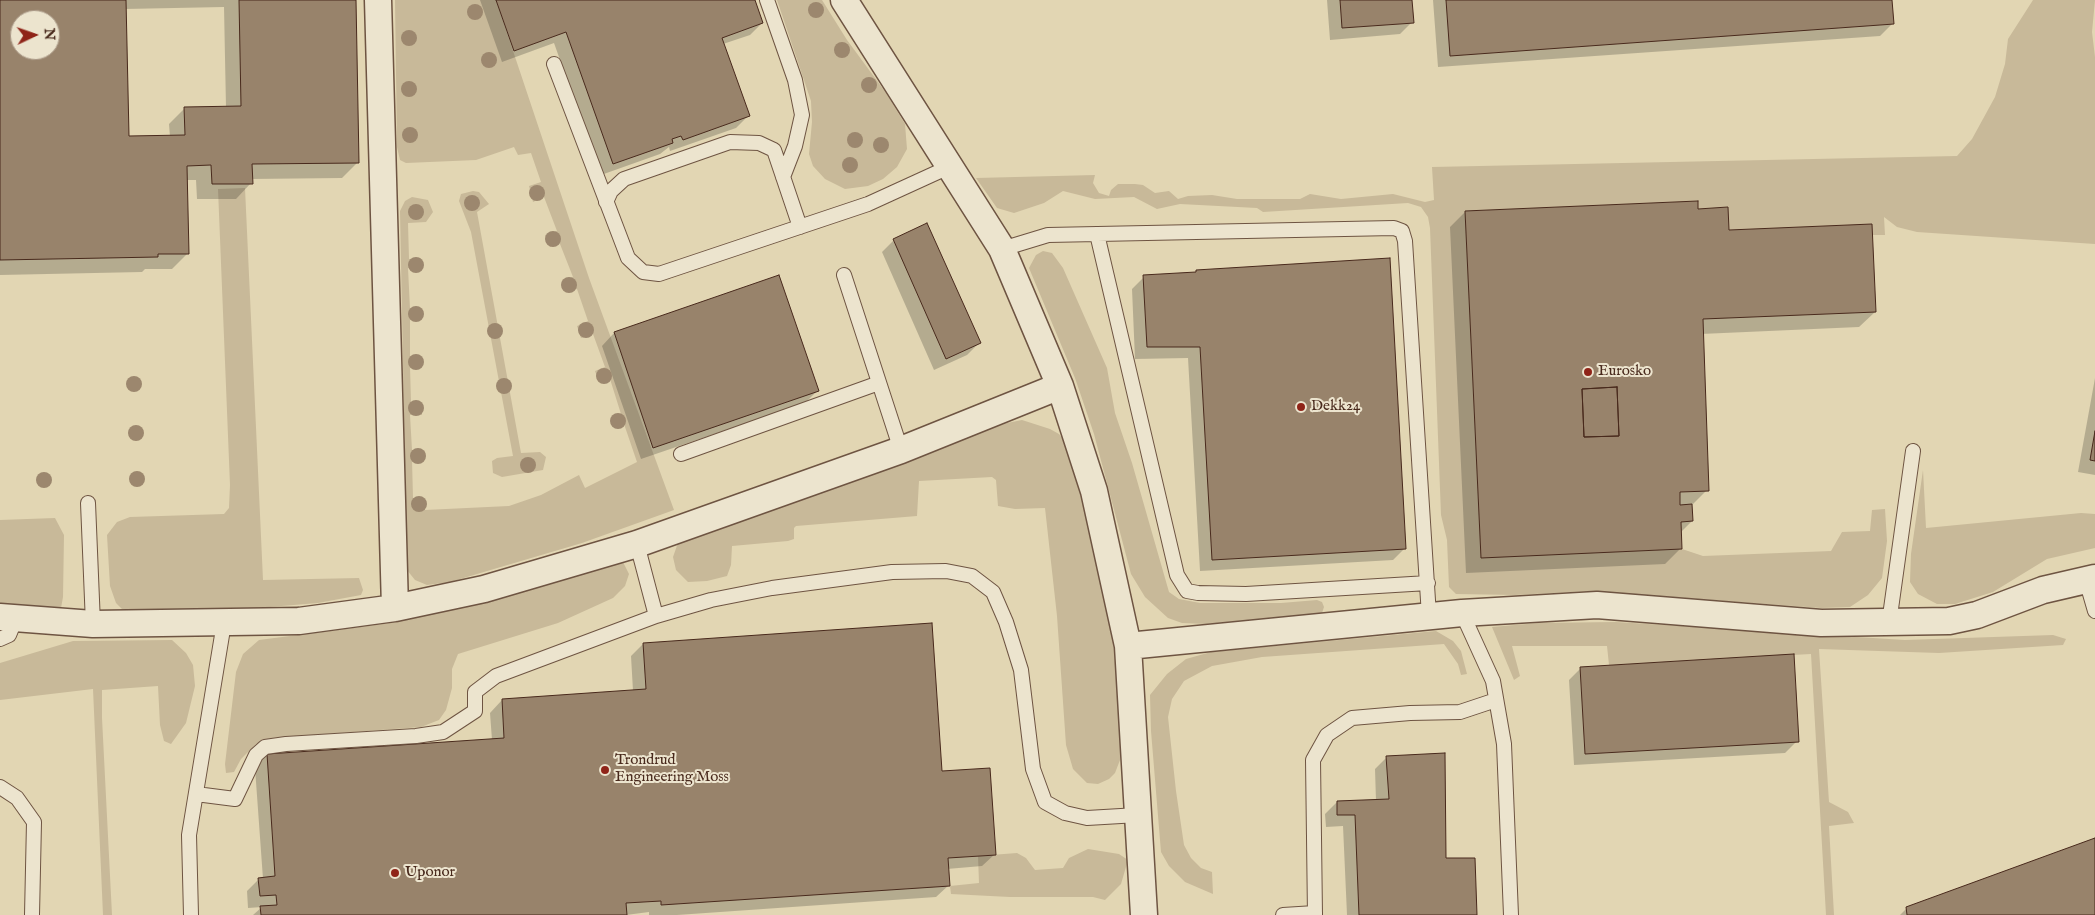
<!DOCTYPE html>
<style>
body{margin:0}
#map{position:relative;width:2095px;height:915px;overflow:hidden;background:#e2d6b3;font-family:"IM FELL English",serif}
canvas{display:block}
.north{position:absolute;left:10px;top:10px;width:50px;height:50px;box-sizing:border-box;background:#ece4ce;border:1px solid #aa9987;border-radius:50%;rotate:87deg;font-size:14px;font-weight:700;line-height:20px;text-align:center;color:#48291c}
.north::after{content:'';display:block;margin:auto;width:18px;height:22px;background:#8f2418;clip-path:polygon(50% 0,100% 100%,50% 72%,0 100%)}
</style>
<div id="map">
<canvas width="2095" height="915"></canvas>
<div class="north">N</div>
</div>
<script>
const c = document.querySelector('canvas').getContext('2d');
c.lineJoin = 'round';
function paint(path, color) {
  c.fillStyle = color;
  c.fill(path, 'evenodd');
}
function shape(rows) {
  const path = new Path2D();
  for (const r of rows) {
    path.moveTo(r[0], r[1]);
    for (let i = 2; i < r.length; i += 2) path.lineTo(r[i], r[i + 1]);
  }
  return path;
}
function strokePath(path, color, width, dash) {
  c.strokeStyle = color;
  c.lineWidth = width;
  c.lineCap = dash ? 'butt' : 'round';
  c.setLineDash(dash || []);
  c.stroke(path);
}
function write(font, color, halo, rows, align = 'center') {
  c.font = font + ' "IM FELL English",serif';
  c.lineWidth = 4;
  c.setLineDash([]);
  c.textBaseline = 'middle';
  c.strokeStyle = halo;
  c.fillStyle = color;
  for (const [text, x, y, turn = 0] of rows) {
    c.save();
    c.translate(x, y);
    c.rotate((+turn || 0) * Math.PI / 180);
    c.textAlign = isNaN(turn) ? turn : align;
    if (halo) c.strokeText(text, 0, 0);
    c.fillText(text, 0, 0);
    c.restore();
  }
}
const green = shape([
 [395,0,496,0,589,278,674,510,582,543,450,582,427,585,415,580,407,570,400,211,405,201,412,197,428,200,433,212,426,222,408,223,409,259,421,258,421,268,408,268,410,309,422,309,422,318,410,318,410,358,422,358,421,367,410,367,411,402,421,402,422,415,410,415,412,450,425,451,425,460,412,460,413,498,423,498,425,510,509,506,541,495,579,475,585,488,637,462,624,424,613,427,611,419,621,414,610,379,599,382,595,371,605,367,593,334,581,338,577,326,588,321,577,289,567,292,562,280,573,277,560,244,550,247,545,235,557,231,544,197,533,202,529,186,541,182,531,153,518,155,514,147,476,160,406,163,400,160,397,147],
 [777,0,822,0,847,40,886,93,905,124,907,149,897,167,883,179,868,186,845,189,825,179,813,166,809,154,812,122,811,101],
 [2033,0,2095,0,2092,32,2095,57,2095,244,1917,232,1897,227,1884,217,1885,235,1873,235,1872,224,1729,230,1728,207,1698,209,1697,201,1465,211,1481,557,1682,549,1703,556,1831,551,1842,532,1870,531,1872,510,1885,509,1887,541,1882,578,1868,595,1850,607,1821,608,1590,591,1515,595,1456,594,1449,587,1447,540,1441,515,1430,228,1428,217,1421,207,1408,203,1263,212,1257,208,1180,204,1157,209,1134,197,1095,199,1063,191,1044,203,1014,213,997,208,976,178,1095,175,1093,183,1099,193,1109,196,1111,190,1118,184,1135,184,1143,185,1155,193,1169,191,1178,199,1188,196,1212,195,1237,199,1300,199,1310,194,1341,199,1393,194,1425,202,1434,200,1432,167,1957,156,1972,139,1995,97,2005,64,2008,39],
 [245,188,263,580,359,578,363,590,361,595,318,603,233,610,131,612,122,609,116,603,110,586,107,535,117,522,130,517,224,514,229,508,230,485,218,189],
 [473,191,479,192,489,204,477,212,521,453,540,452,546,457,543,470,502,477,493,473,492,461,497,458,513,456,471,232,459,201,461,194],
 [1043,251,1052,253,1063,268,1107,368,1115,413,1132,463,1169,592,1179,599,1200,603,1281,603,1317,600,1322,602,1324,607,1322,613,1206,624,1182,623,1168,618,1145,597,1131,574,1094,434,1075,378,1029,268,1036,255],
 [1022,420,1050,429,1059,434,1066,443,1081,495,1112,623,1122,746,1120,760,1115,773,1109,779,1098,784,1087,783,1073,769,1066,745,1057,616,1045,508,1015,509,998,506,996,480,992,477,919,481,917,516,796,526,794,528,794,539,788,541,732,546,731,565,727,576,707,581,688,582,676,570,673,557,679,540,1007,423],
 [1923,470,1926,528,2081,513,2095,514,2095,548,2047,559,1993,592,1955,604,1937,604,1918,594,1910,582,1911,554],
 [55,518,64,535,63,597,61,608,0,603,0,520],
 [622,560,629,574,625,586,613,598,558,623,458,654,452,669,452,688,446,710,439,720,421,727,273,738,256,744,241,759,234,772,226,773,225,764,236,672,243,654,259,640,384,624,477,604],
 [1616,622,1905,640,2053,635,2066,639,2063,645,1939,653,1819,649,1829,802,1848,812,1854,823,1829,826,1834,915,1826,915,1811,654,1609,665,1607,646,1512,646,1520,676,1514,680,1492,627,1538,623],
 [1436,631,1453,641,1461,651,1467,674,1461,675,1458,664,1444,644,1262,657,1212,666,1184,681,1172,699,1168,717,1176,791,1184,845,1191,858,1201,868,1212,872,1213,894,1185,882,1169,866,1161,852,1151,731,1150,695,1167,674,1186,659,1211,652],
 [172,640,186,653,193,665,195,686,186,723,171,744,164,741,160,725,158,686,102,690,102,718,112,915,103,915,93,689,0,700,0,663,73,641],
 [1088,849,1119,854,1128,860,1121,884,1105,900,1093,897,1010,897,951,894,950,886,979,883,978,856,1017,853,1026,858,1035,870,1063,868,1069,858]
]);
const shadow = shape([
 [0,0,355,0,358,162,342,178,251,179,251,183,236,199,197,199,196,180,186,180,188,253,172,269,145,269,142,272,0,275],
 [224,7,226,108,185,108,169,124,170,137,127,138,125,9],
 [20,20,50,20,50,50,20,50],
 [480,0,754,0,762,23,750,35,723,44,749,115,736,128,670,151,669,147,660,154,601,175,554,43,502,62],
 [1327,0,1411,0,1412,22,1400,34,1330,40],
 [1433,0,1891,0,1893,23,1880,36,1438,67],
 [1697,210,1727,231,1875,312,1859,327,1701,334,1707,490,1691,506,1692,521,1680,533,1680,549,1665,564,1466,573,1450,227,1465,212],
 [894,240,979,343,967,355,934,370,882,252],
 [1196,271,1405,548,1393,560,1200,571,1188,358,1135,359,1132,289,1144,277,1194,274],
 [778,277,818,390,805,403,641,459,602,346,614,333],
 [2095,378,2095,475,2078,472],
 [643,644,941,773,995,854,982,866,947,869,949,885,936,897,677,915,649,915,649,912,626,915,253,915,262,907,248,908,247,891,259,879,263,879,255,768,267,755,492,740,490,713,502,700,633,691,631,656],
 [1581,668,1797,741,1785,753,1574,765,1569,680],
 [1387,757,1445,860,1475,915,1347,915,1343,826,1326,827,1325,814,1337,802,1376,801,1375,769],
 [2095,839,2095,915,1900,915,1907,908]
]);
const building = shape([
 [0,0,126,0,129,136,185,135,184,107,241,106,239,0,356,0,359,163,252,164,253,184,212,184,211,165,187,166,189,254,158,254,158,257,0,260,0,0],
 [20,20,50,20,50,50,20,50,20,20],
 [496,0,755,0,763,23,722,38,750,116,683,140,681,136,672,139,673,143,613,164,566,32,514,51,496,0],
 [1340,0,1412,0,1414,23,1342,28,1340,0],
 [1446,0,1892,0,1894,24,1450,56,1446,0],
 [1698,201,1698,209,1728,207,1729,230,1872,224,1876,312,1703,319,1709,491,1680,492,1680,505,1692,504,1693,521,1681,522,1682,549,1481,558,1465,211,1698,201],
 [1617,387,1619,436,1584,437,1582,389,1617,387],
 [927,223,981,343,946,359,893,239,927,223],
 [1390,258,1406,549,1212,560,1200,347,1147,347,1143,275,1196,272,1196,270,1390,258],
 [779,275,819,391,653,448,614,332,779,275],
 [1617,387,1619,436,1584,437,1582,389,1617,387],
 [2095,431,2095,461,2090,460,2095,431],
 [932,623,942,771,990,768,996,855,948,858,950,886,661,905,661,901,626,903,627,915,261,915,260,906,277,905,276,895,260,896,258,878,275,876,267,754,504,738,502,699,646,689,643,643,932,623],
 [1794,654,1799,742,1585,754,1580,667,1794,654],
 [1445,753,1446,858,1475,858,1477,915,1359,915,1355,815,1337,815,1337,801,1389,799,1386,756,1445,753],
 [2095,838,2095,915,1907,915,1906,907,2095,838]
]);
const service = shape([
 [767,0,795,80,802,115,795,146,783,177],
 [554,64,628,258,643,272,659,274,868,204,949,167],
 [606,202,611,191,624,179,730,142,759,143,774,150,800,227],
 [1097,234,1177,575,1187,591,1198,593,1246,594,1428,583],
 [1002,249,1048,235,1394,228,1402,231,1405,241,1429,616],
 [844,275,901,450],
 [681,454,879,383],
 [88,503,93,624],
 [637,544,656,616],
 [2086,580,2095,611],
 [1462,613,1493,681,1504,744,1511,915],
 [1889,623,1913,451],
 [0,639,9,635,16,618],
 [0,787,17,798,34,822,32,915],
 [196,794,235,799,256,755,265,747,286,744,416,736,443,732,475,711,475,692,496,676,656,616,711,600,772,588,892,572,946,571,972,576,993,592,1006,622,1021,670,1033,769,1045,802,1065,813,1087,818,1138,815],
 [191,915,189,835,224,623],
 [1283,915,1315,913],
 [1315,915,1313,760,1327,735,1352,718,1410,713,1460,712,1496,700]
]);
const minor = shape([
 [378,0,395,608],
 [844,0,1002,249,1060,386,1094,491,1128,646,1144,915],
 [0,617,93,624,299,621,395,608,484,589,637,544,901,450,1060,386],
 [1128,646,1462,613,1597,605,1821,623,1949,621,1977,615,2043,590,2095,578]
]);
const trees = [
 [816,10],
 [475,12],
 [409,38],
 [842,50],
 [489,60],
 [869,85],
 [409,89],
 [410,135],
 [855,140],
 [881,145],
 [850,165],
 [537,193],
 [472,203],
 [416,212],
 [553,239],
 [416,265],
 [569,285],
 [416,314],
 [586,330],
 [495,331],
 [416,362],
 [604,376],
 [134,384],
 [504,386],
 [416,408],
 [618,421],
 [136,433],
 [418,456],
 [528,465],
 [137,479],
 [44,480],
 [419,504]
];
const markers = [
 [1588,372,5,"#8f2418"],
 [1301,407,5,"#8f2418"],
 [605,770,5,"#8f2418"],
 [395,873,5,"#8f2418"]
];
const poiNames = [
 ["Eurosko",1598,372],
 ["Dekk24",1311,407],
 ["Trondrud",615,761],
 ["Engineering Moss",615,778],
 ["Uponor",405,873]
];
paint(green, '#c8b999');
paint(shadow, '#0003');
paint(building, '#98836b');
strokePath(building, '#48291c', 1);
strokePath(service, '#6e5442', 16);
strokePath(minor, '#6e5442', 29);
strokePath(service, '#ece4ce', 14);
strokePath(minor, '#ece4ce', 26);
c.fillStyle = '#9c876e';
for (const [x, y] of trees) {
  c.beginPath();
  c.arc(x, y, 8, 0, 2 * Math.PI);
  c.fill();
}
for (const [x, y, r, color] of markers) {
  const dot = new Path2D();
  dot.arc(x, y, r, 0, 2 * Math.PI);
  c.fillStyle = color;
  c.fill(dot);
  strokePath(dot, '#ece4ce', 2);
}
write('15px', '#48291c', '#ece4ce', poiNames, 'left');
</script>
